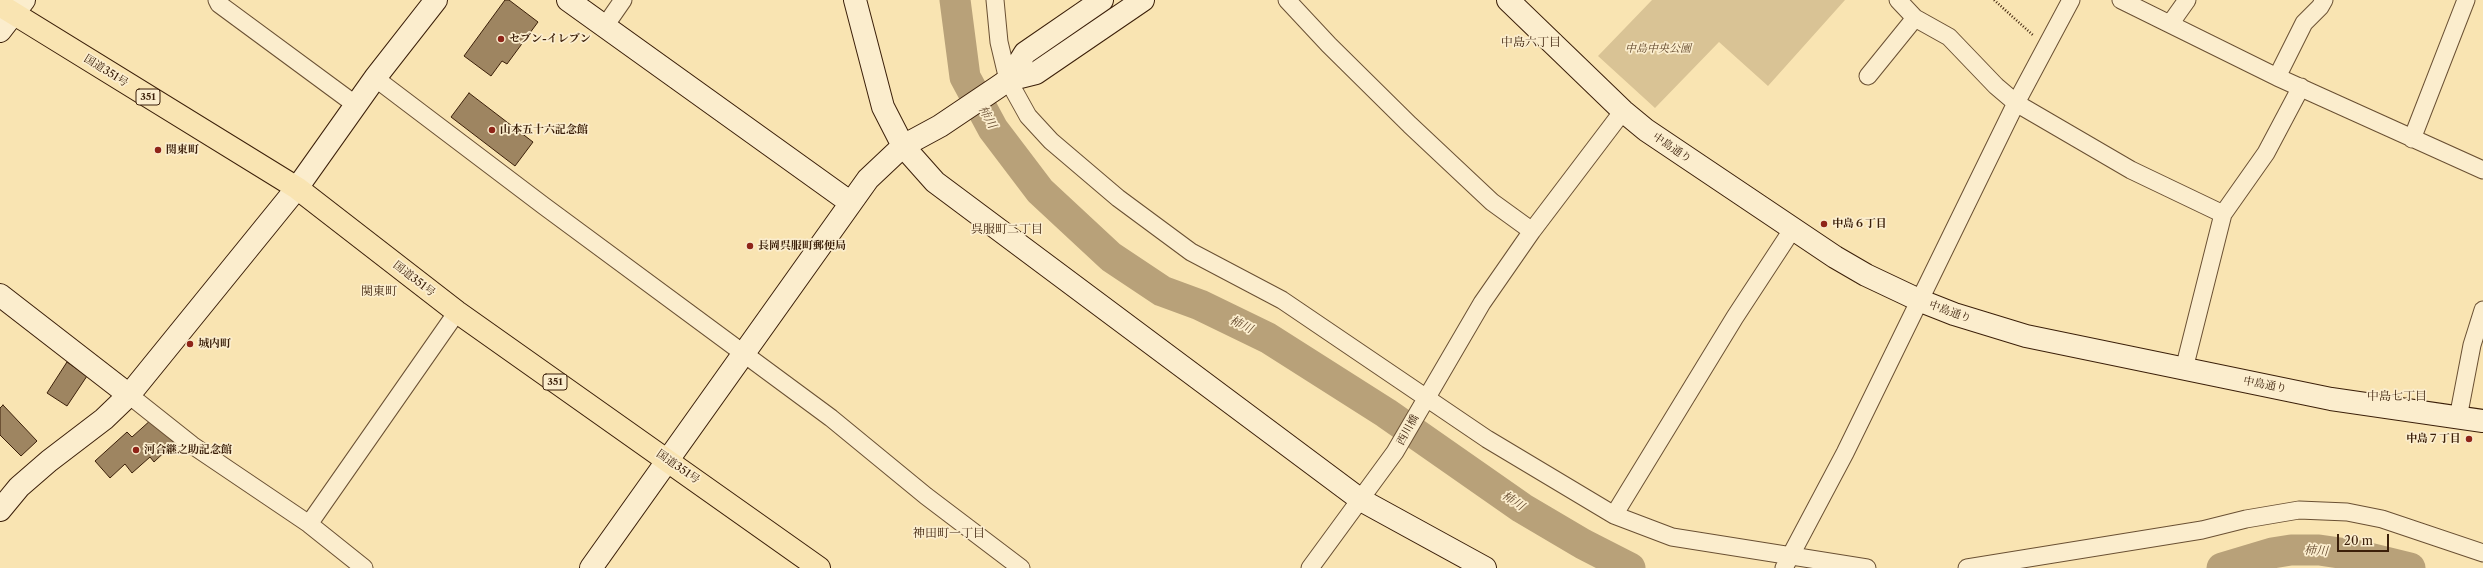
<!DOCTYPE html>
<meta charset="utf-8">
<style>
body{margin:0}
#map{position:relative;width:2483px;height:568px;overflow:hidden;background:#f9e4b2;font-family:"Libre Caslon Text",serif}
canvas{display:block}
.scale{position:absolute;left:2337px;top:534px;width:52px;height:18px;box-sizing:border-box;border:2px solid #3b1f09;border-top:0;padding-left:5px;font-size:12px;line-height:14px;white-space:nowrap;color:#3b1f09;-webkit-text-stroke:3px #fbedcd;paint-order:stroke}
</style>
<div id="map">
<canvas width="2483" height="568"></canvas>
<div class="scale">20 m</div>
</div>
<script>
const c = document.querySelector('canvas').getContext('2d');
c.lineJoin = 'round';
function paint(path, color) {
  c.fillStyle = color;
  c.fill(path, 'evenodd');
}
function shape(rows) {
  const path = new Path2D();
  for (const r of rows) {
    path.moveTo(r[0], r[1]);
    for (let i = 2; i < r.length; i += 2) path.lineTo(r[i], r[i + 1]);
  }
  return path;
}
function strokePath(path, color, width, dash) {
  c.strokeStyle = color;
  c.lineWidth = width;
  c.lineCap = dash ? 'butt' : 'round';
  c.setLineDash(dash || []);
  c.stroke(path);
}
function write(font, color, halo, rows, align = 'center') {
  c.font = font + ' "Libre Caslon Text","Noto Serif JP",serif';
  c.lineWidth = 3.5;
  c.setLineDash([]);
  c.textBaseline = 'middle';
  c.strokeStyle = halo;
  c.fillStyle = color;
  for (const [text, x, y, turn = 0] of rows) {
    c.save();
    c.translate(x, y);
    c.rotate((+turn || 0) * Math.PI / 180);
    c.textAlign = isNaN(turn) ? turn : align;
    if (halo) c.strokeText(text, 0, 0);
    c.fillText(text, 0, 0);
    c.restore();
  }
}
const green = shape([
 [1652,0,1845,0,1768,86,1719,42,1655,108,1598,56]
]);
const river = shape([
 [955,0,965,77,993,129,1040,191,1111,257,1162,291,1200,305,1268,338,1386,413,1522,508,1583,544,1630,568],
 [2222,568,2272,553,2291,550,2319,550,2361,556,2410,568]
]);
const building = shape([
 [505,0,509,0,538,22,507,64,502,61,491,76,464,56,505,0],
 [469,93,533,142,515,166,451,117,469,93],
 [67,362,87,376,67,406,47,393,67,362],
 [3,405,37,441,21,456,0,435,0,408,3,405],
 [152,419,174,443,154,462,150,457,132,473,125,464,110,478,95,461,127,432,132,437,152,419]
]);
const path = shape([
 [1994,0,2034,36]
]);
const street = shape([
 [217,0,219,4,356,105],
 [995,0,999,42,1008,80,1028,116,1051,141,1118,198,1191,252,1282,300,1487,439,1614,515,1672,537,1867,568],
 [1287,0,1329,45,1410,125,1492,202,1532,231],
 [1898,0,1915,18,1949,37,1996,86,2016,103,2131,170,2223,214],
 [2121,0,2277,77,2483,170],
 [2170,24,2187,0],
 [605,26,623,0],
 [1868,76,1915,18],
 [2277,77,2304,23,2320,7,2324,0],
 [375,78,544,206,831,418,926,496,1021,568],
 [2412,139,2466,0],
 [2184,369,2223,214,2266,153,2301,87],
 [129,395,192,445,309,524,364,568],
 [2458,418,2472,345,2483,310],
 [1614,515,1735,317,1792,230],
 [309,524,457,312],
 [1310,568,1395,452,1482,303,1532,231,1623,111],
 [1784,568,1845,453,2016,103,2071,0],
 [1967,568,2202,530,2246,519,2299,510,2347,512,2382,519,2483,553]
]);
const secondary = shape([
 [568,0,851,203],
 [855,0,883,107,903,146,935,182,1361,500,1485,568],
 [1508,0,1623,111,1646,130,1835,257,1866,275,1921,301,1954,314,2026,336,2331,399,2483,421],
 [0,31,24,0],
 [1008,80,1036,73,1143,0],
 [0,295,129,395],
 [0,510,19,487,49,461,104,419,129,395,297,188,375,78,436,0],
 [591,568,868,179,903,146,940,126,998,87,1008,80,1025,53,1102,0]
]);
const highway = shape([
 [0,5,297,188,457,312,819,568]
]);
const markers = [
 [501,39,4,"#8f2418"],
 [492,130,4,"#8f2418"],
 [158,150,4,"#8f2418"],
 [1824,224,4,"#8f2418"],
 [750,246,4,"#8f2418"],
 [190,344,4,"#8f2418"],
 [2469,439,4,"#8f2418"],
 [136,450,4,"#8f2418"]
];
const shields = [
 [148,97,24],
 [555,382,24]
];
const shieldNames = [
 ["351",148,97],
 ["351",555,382]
];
const poiNames = [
 ["セブン-イレブン",509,39],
 ["山本五十六記念館",500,130],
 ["関東町",166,150],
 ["中島６丁目",1832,224],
 ["長岡呉服町郵便局",758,246],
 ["城内町",198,344],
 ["中島７丁目",2461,439,"right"],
 ["河合継之助記念館",144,450]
];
const parkNames = [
 ["中島中央公園",1658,49]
];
const streetNames = [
 ["国道351号",106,71,32],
 ["中島通り",1672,148,34],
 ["国道351号",414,279,38],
 ["中島通り",1950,312,20],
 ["中島通り",2265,385,11],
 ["西川橋",1408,430,-61],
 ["国道351号",678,467,35]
];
const neighbourhoodNames = [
 ["中島六丁目",1531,43],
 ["呉服町二丁目",1007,230],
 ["関東町",379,292],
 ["中島七丁目",2397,397],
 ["神田町一丁目",949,534]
];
const waterNames = [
 ["柿川",987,117,61],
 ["柿川",1241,325,26],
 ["柿川",1513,501,34],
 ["柿川",2316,551,3]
];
paint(green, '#d9c395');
strokePath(river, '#b8a179', 31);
paint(building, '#9e8561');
strokePath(building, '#3b1f09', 1);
strokePath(street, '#6a5033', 19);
strokePath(secondary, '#3b1f09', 24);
strokePath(highway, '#3b1f09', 24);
strokePath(path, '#3b1f09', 2.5, [1, 2]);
strokePath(street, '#fbedcd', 17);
strokePath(secondary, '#fbedcd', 22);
strokePath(highway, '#f9e4b2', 22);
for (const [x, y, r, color] of markers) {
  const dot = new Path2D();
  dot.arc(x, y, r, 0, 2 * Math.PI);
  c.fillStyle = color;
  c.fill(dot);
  strokePath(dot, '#fbedcd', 1.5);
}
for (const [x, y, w] of shields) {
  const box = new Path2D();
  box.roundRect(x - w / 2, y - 8, w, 16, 3);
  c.fillStyle = '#fbedcd';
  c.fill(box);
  strokePath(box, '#3b1f09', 1);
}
write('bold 10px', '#3b1f09', null, shieldNames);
write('bold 11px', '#3b1f09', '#fbedcd', poiNames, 'left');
write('italic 11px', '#62482c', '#fbedcd', parkNames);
write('11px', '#3b1f09', '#fbedcd', streetNames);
write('12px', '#3b1f09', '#fbedcd', neighbourhoodNames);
write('italic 12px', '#674c30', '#fbedcd', waterNames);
</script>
